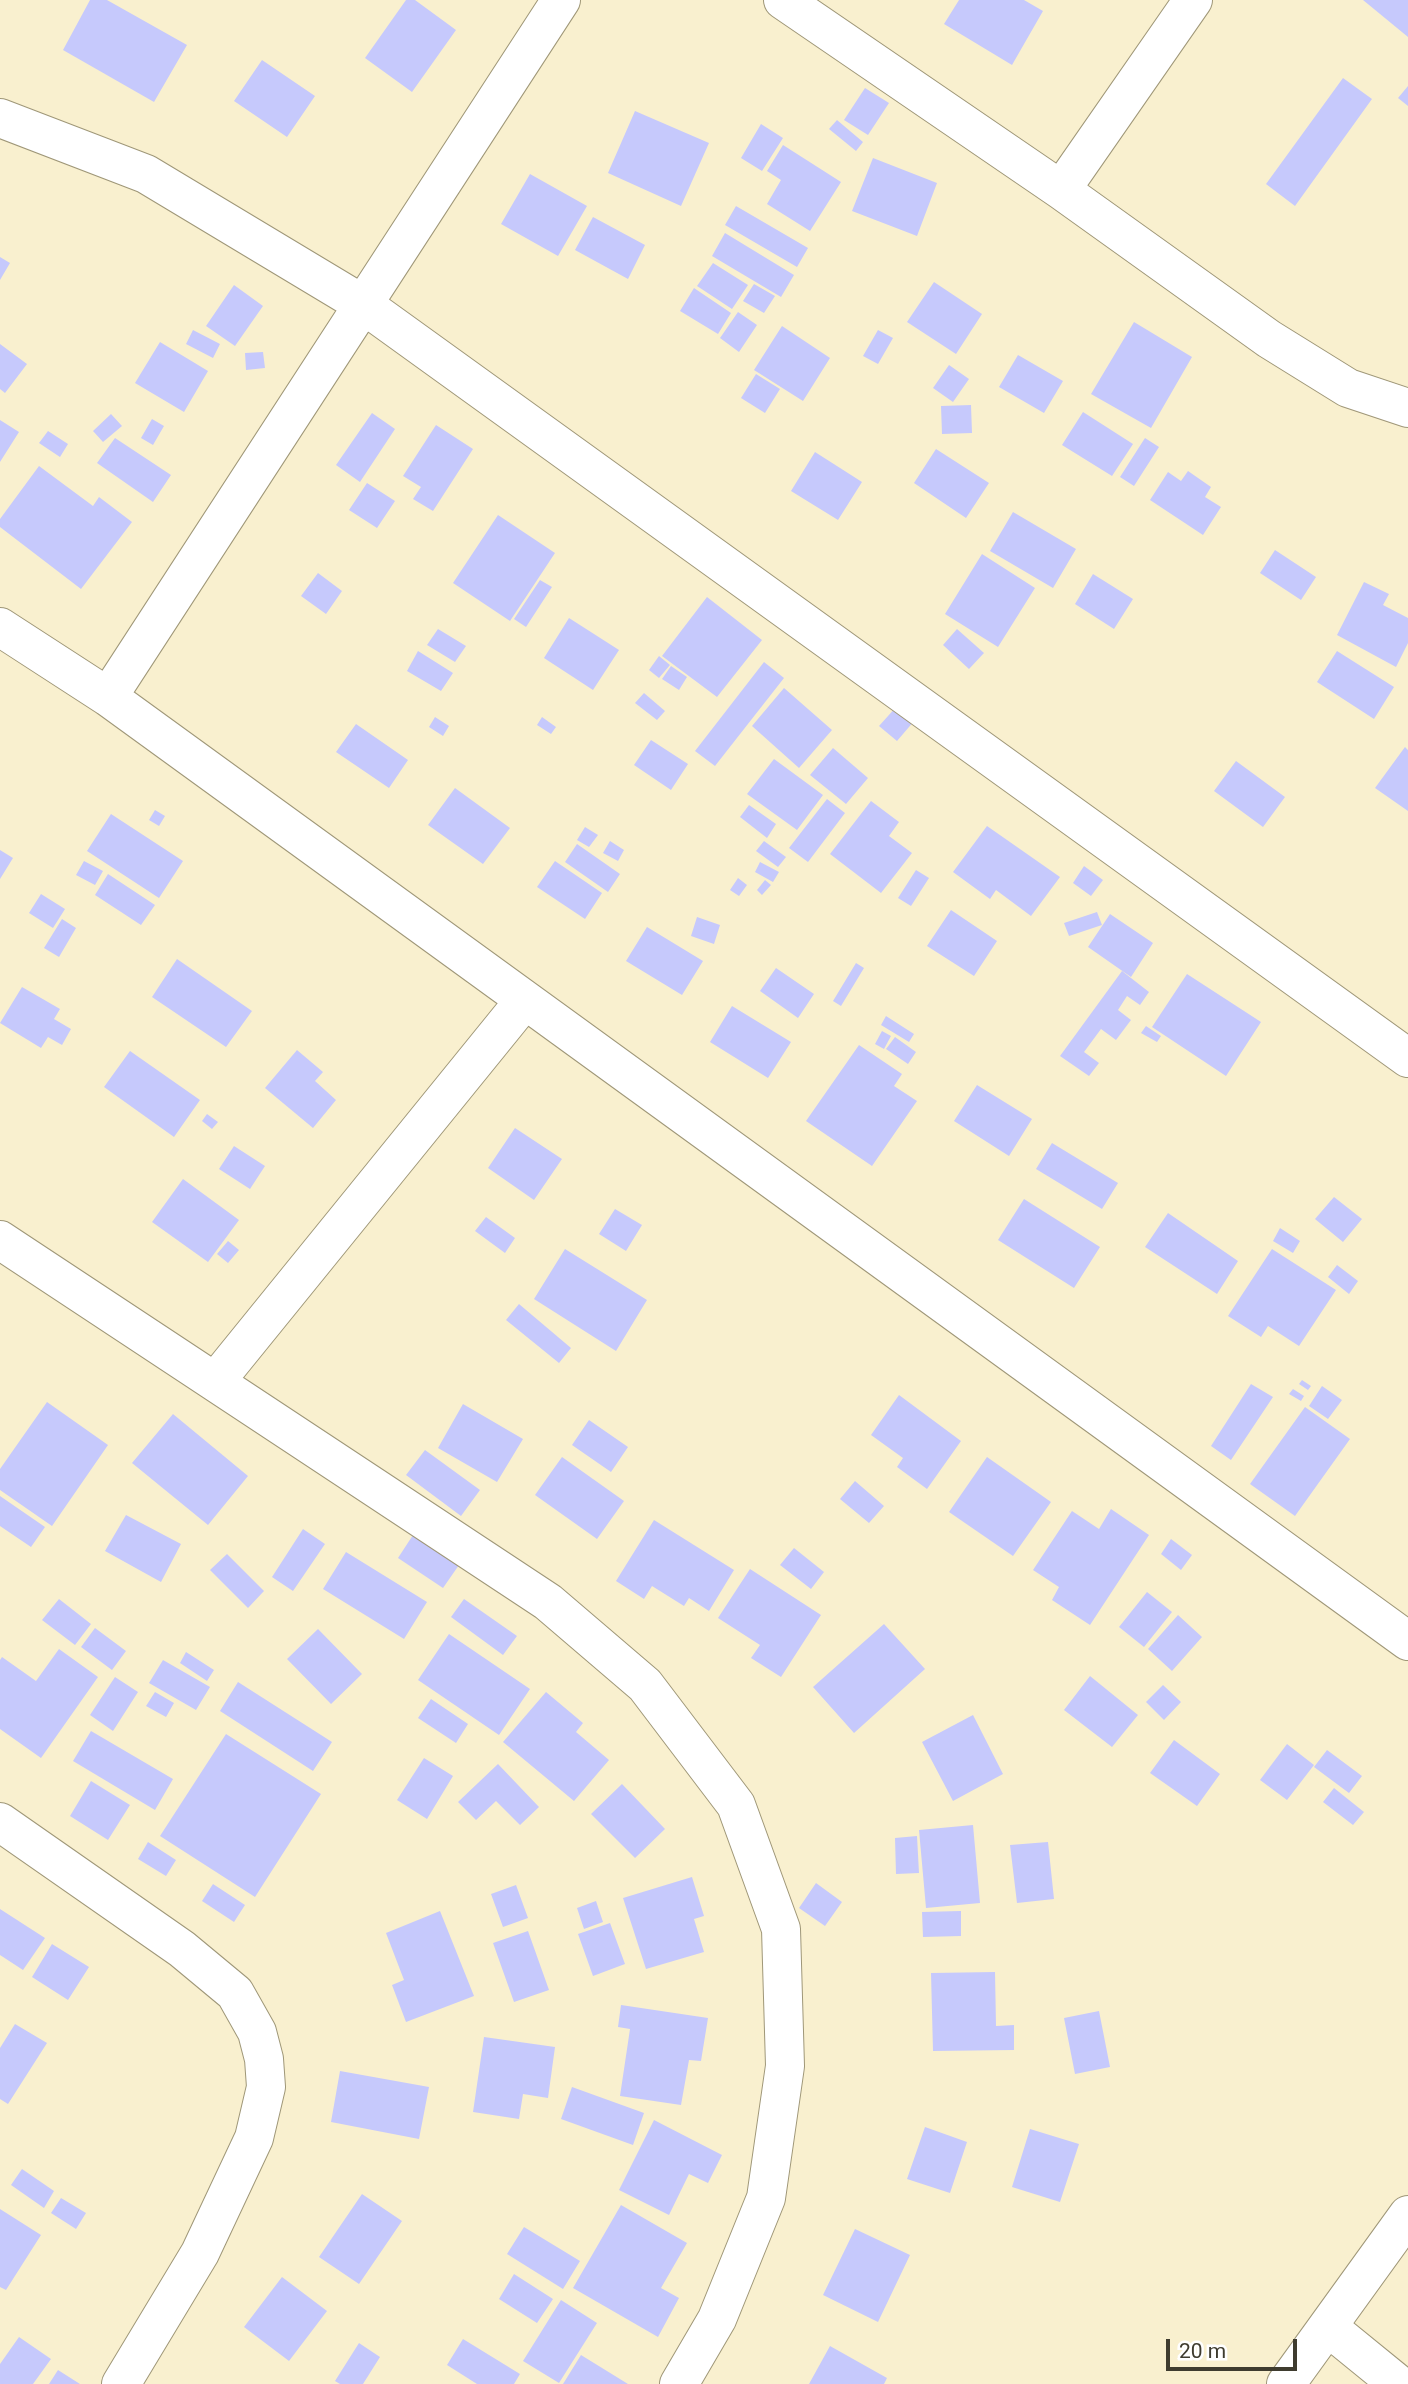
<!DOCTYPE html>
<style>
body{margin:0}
#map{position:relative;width:1408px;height:2384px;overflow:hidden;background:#f9f0cf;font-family:Roboto,sans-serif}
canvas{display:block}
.scale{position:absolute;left:1166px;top:2339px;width:131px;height:32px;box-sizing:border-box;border:4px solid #3f3c2f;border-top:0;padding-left:9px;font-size:21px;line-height:24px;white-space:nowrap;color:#3f3c2f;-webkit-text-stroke:5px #fff;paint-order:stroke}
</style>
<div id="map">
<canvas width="1408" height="2384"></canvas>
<div class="scale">20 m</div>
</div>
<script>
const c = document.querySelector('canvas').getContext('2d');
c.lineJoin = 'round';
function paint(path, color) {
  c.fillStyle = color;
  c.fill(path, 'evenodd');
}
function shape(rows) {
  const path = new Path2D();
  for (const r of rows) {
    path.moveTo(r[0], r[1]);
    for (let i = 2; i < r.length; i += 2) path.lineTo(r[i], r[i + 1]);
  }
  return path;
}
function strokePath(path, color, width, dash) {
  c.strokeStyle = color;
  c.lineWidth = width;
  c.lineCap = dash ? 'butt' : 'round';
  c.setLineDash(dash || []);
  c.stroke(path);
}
const building = shape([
 [90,0,107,0,187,45,154,102,63,50],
 [406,0,415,0,456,30,412,92,365,58],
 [959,0,1024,0,1043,11,1012,65,944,24],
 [1363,0,1408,0,1408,37],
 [262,60,315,96,287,137,234,101],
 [1343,78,1372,99,1295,206,1266,184],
 [1408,86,1408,106,1398,98],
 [865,88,889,103,868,135,844,120],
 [635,111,709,143,681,206,608,173],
 [837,120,863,142,856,151,829,129],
 [761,124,783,138,762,171,741,158],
 [783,145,841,182,810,231,767,204,781,180,767,171],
 [873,158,937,183,917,236,852,211],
 [530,174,587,206,558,256,501,224],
 [736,206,808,248,797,267,725,225],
 [593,217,645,245,628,279,575,250],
 [725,233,794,275,781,297,712,256],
 [0,257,10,263,0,280],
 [713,263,748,285,732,309,697,286],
 [934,282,982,314,956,354,907,322],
 [754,284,775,296,764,313,743,301],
 [234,285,263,306,235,346,206,326],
 [694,288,731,313,718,334,680,311],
 [738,312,757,325,739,352,720,338],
 [1134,322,1192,357,1151,428,1091,394],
 [782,326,830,358,803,401,754,370],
 [193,330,220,344,213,358,186,344],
 [878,330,893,338,878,364,863,356],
 [160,342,208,371,184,412,135,383],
 [0,344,27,364,5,393,0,389],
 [263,352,265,368,246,370,245,353],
 [1018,355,1063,381,1044,413,999,387],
 [949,365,969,379,953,402,933,388],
 [756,374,780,389,765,413,741,398],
 [971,405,972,433,942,434,941,406],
 [1083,412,1133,444,1112,476,1062,445],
 [372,413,395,429,360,482,336,465],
 [111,414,122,426,103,442,93,431],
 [152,419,164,426,153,445,141,438],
 [0,420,19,432,0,462],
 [436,425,473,449,433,511,413,499,421,487,403,476],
 [48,431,68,444,60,457,39,443],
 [115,438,171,475,153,502,97,463],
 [1145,438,1159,447,1134,486,1120,477],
 [936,449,989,483,966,518,914,483],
 [815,452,862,482,838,520,791,491],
 [39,466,93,506,99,497,132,522,81,589,0,527,0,519],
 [1188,471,1211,487,1205,497,1221,507,1203,535,1150,500,1168,472,1181,481],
 [367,483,395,501,377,528,349,510],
 [1013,512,1076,549,1053,588,990,551],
 [498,515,555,553,510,621,453,583],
 [1275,550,1316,577,1301,600,1260,573],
 [982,554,1035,588,998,647,945,614],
 [318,573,342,591,326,614,301,596],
 [1093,574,1133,599,1114,629,1075,604],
 [540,580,552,587,526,627,514,619],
 [1364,582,1389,594,1383,605,1408,618,1408,643,1396,667,1337,635],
 [707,597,762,640,717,697,662,656],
 [569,618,619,650,593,690,544,658],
 [438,629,466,646,455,662,427,645],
 [957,629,984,653,969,669,943,645],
 [418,651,453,673,441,691,407,671],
 [1337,651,1394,687,1374,719,1317,682],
 [659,656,670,665,659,678,649,670],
 [764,662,784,678,715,766,695,751],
 [671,666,687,677,679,690,662,679],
 [784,688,832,730,799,768,752,726],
 [644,693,665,711,657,720,635,703],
 [897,706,915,720,897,741,879,726],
 [435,717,449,726,443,736,429,727],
 [542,717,556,727,551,734,537,725],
 [356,724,408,760,389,788,336,752],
 [651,740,688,764,671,790,634,765],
 [1405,747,1408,750,1408,811,1375,788],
 [833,748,868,778,846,804,810,775],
 [774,759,823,795,797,830,747,794],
 [1236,761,1285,797,1263,827,1214,791],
 [455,788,510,828,483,864,428,825],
 [827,799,845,813,808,862,789,848],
 [871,801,899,822,889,836,912,853,881,893,830,854],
 [749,805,776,824,767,838,740,817],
 [155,810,165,816,159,826,149,820],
 [111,814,183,861,159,898,87,851],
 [987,826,1060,877,1031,916,996,890,990,899,953,872],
 [585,827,598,835,589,847,577,840],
 [610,841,624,850,618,861,603,853],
 [764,841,786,857,778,867,756,851],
 [577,844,620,874,608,892,565,862],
 [0,850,13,858,0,879],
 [84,861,103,871,95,885,76,875],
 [555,861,602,893,585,919,537,887],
 [760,862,779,872,773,882,755,872],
 [1084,866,1103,880,1091,896,1073,883],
 [916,870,929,878,911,906,898,898],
 [108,874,155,905,141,925,95,895],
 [738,878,747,885,739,896,730,890],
 [765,880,771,885,762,895,757,890],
 [41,894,65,909,53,928,29,913],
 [951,910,997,941,974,976,927,946],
 [1097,912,1102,925,1069,936,1064,923],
 [1110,914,1153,943,1131,977,1088,947],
 [697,917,720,925,714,944,691,936],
 [62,919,76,928,59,957,44,948],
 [647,927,703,961,682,995,626,961],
 [177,959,252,1011,226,1047,152,997],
 [856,963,864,968,841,1006,833,1001],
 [776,968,814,994,798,1018,760,991],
 [1122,971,1149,992,1140,1005,1127,996,1118,1010,1131,1020,1116,1040,1101,1029,1084,1052,1099,1063,1089,1076,1060,1056],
 [1187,974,1261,1022,1226,1076,1152,1027],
 [22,987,60,1009,54,1019,71,1029,62,1045,48,1037,41,1048,0,1023],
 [732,1006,791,1042,768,1078,710,1042],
 [886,1016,914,1034,909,1042,881,1025],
 [1146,1026,1161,1036,1157,1042,1141,1033],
 [882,1031,891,1036,884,1049,875,1044],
 [895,1037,916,1052,908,1064,886,1049],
 [859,1045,902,1074,894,1086,917,1101,872,1166,806,1121],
 [297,1050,323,1072,315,1081,336,1100,313,1128,265,1088],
 [130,1051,200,1100,174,1137,104,1087],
 [977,1085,1032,1119,1009,1156,954,1121],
 [207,1114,218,1122,212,1129,202,1121],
 [515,1128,562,1159,534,1200,488,1168],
 [1052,1143,1118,1183,1102,1209,1036,1169],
 [234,1146,265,1166,250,1189,219,1169],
 [183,1179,239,1220,208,1262,152,1222],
 [1334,1197,1362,1219,1343,1242,1315,1219],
 [1024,1199,1100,1247,1074,1288,998,1240],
 [615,1209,642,1225,626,1251,599,1234],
 [1168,1213,1238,1261,1217,1294,1145,1247],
 [486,1217,515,1238,505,1253,475,1231],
 [1280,1228,1300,1241,1293,1253,1273,1241],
 [228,1241,239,1250,228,1263,217,1254],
 [565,1249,647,1300,616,1351,534,1299],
 [1272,1249,1336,1290,1299,1346,1268,1326,1261,1337,1228,1316],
 [1337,1265,1358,1281,1349,1294,1328,1277],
 [519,1304,571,1348,559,1363,506,1320],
 [1302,1380,1311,1386,1308,1390,1299,1384],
 [1251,1384,1273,1397,1231,1460,1211,1446],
 [1322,1386,1342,1400,1328,1419,1309,1406],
 [1293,1389,1304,1396,1301,1401,1289,1394],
 [899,1395,961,1441,927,1489,897,1467,903,1458,871,1435],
 [47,1402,108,1445,52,1526,0,1490,0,1469],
 [463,1404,523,1439,497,1482,438,1448],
 [1305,1407,1350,1439,1295,1516,1250,1484],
 [173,1414,248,1476,208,1525,132,1463],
 [589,1420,628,1447,611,1472,572,1445],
 [425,1450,480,1490,461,1516,406,1475],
 [562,1457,624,1501,597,1539,535,1495],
 [987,1457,1051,1502,1013,1556,949,1512],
 [855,1481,884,1506,869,1523,840,1499],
 [0,1496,45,1527,31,1547,0,1526],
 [1111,1509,1149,1535,1090,1625,1052,1600,1059,1587,1033,1570,1072,1511,1099,1529],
 [126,1515,181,1544,161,1582,105,1551],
 [654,1520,734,1570,709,1611,689,1598,684,1606,652,1586,644,1599,616,1581],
 [303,1529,325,1544,293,1591,272,1577],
 [413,1535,459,1565,443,1588,398,1558],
 [1171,1539,1192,1555,1181,1570,1161,1554],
 [794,1548,824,1572,811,1589,780,1565],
 [346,1552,427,1602,404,1639,323,1589],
 [227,1554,264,1591,248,1608,210,1570],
 [750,1569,821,1615,781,1677,751,1658,760,1645,718,1618],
 [1147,1592,1172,1612,1144,1647,1119,1627],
 [59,1599,91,1624,75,1645,42,1620],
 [464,1599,517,1636,503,1655,451,1617],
 [1178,1615,1202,1637,1172,1671,1148,1649],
 [884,1624,925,1669,854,1733,813,1687],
 [95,1628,126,1651,112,1670,81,1647],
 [318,1629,362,1674,331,1704,287,1659],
 [449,1634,530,1689,499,1735,418,1680],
 [59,1649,98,1677,41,1758,0,1729,0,1660,2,1657,36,1681],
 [186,1652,214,1670,207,1681,180,1663],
 [163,1660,210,1687,196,1710,149,1683],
 [1090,1676,1138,1715,1112,1747,1064,1710],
 [115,1677,138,1692,113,1731,90,1715],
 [238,1682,332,1742,313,1771,220,1711],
 [1163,1685,1181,1702,1164,1720,1146,1702],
 [155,1692,174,1703,166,1717,146,1706],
 [546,1692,583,1723,576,1732,609,1760,574,1801,503,1742],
 [431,1699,468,1724,456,1743,418,1718],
 [973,1715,1003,1774,953,1801,922,1742],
 [91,1731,173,1779,155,1810,73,1761],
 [226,1734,321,1794,255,1897,160,1836],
 [1174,1740,1220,1774,1197,1806,1150,1773],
 [1287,1744,1314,1765,1287,1800,1260,1780],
 [1327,1750,1362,1776,1349,1793,1314,1767],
 [424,1758,453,1776,427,1819,397,1800],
 [498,1764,539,1807,520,1825,496,1801,476,1820,458,1802],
 [91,1781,130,1805,108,1840,70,1816],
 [622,1784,665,1829,635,1858,591,1814],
 [1334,1788,1364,1812,1353,1825,1323,1802],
 [973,1825,980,1903,926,1908,919,1830],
 [917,1836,919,1873,896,1874,895,1838],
 [148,1842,176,1860,166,1876,138,1859],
 [1048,1842,1054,1899,1017,1903,1010,1845],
 [692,1877,704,1916,694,1919,704,1952,646,1969,623,1898],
 [816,1883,842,1902,825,1926,799,1908],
 [213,1884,245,1905,234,1922,202,1901],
 [516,1885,528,1918,503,1927,491,1894],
 [596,1901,603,1922,584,1929,577,1908],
 [0,1909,45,1938,23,1970,0,1955],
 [440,1911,474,1996,406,2022,392,1985,404,1980,386,1933],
 [961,1911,961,1936,923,1937,922,1912],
 [610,1923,625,1964,593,1976,578,1934],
 [528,1931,549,1990,514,2002,493,1943],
 [52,1944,89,1967,68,2000,32,1977],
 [995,1972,996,2026,1014,2025,1014,2050,933,2051,931,1973],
 [621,2005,708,2018,701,2061,689,2060,681,2105,620,2096,630,2029,618,2027],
 [1099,2011,1110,2067,1075,2074,1064,2018],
 [15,2024,47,2043,8,2104,0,2099,0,2048],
 [484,2037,555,2047,548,2098,523,2094,519,2119,473,2112],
 [340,2071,429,2087,419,2139,331,2122],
 [572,2087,644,2113,633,2145,561,2119],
 [654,2120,722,2155,708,2183,689,2174,669,2215,619,2190],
 [925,2127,967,2142,950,2193,907,2179],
 [1030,2129,1079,2144,1060,2202,1012,2187],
 [22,2169,54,2191,44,2208,11,2185],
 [362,2194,402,2221,359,2284,319,2257],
 [61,2198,86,2213,76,2229,51,2213],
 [621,2205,687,2243,661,2288,679,2298,658,2337,573,2288],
 [0,2209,41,2235,6,2290,0,2287],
 [524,2227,580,2261,563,2289,507,2254],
 [855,2229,910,2255,878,2322,823,2295],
 [514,2274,553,2299,537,2323,499,2299],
 [282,2277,327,2311,289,2361,244,2327],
 [561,2300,597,2323,559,2383,523,2361],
 [19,2337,51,2359,33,2384,0,2384,0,2364],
 [463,2339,520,2374,514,2384,477,2384,447,2365],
 [359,2343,380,2357,363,2384,340,2384,335,2381],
 [830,2346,887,2378,884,2384,809,2384],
 [581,2355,628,2384,563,2384],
 [58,2370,80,2384,49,2384]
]);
const minor = shape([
 [783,0,1061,190,1269,339,1348,388,1408,408],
 [0,118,146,174,364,305,1408,1058],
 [1061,190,1193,0],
 [0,627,108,697,1408,1641],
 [108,697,561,0],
 [0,1240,548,1602,645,1685,736,1805,781,1929,785,2066,766,2198,717,2319,679,2384],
 [215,1382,524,1001],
 [0,1822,182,1949,235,1993,257,2032,264,2059,266,2087,254,2138,200,2253,121,2384],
 [1328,2327,1398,2384],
 [1286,2384,1408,2215]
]);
paint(building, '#c6c9fc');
strokePath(minor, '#9f9778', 40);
strokePath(minor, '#fff', 38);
</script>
